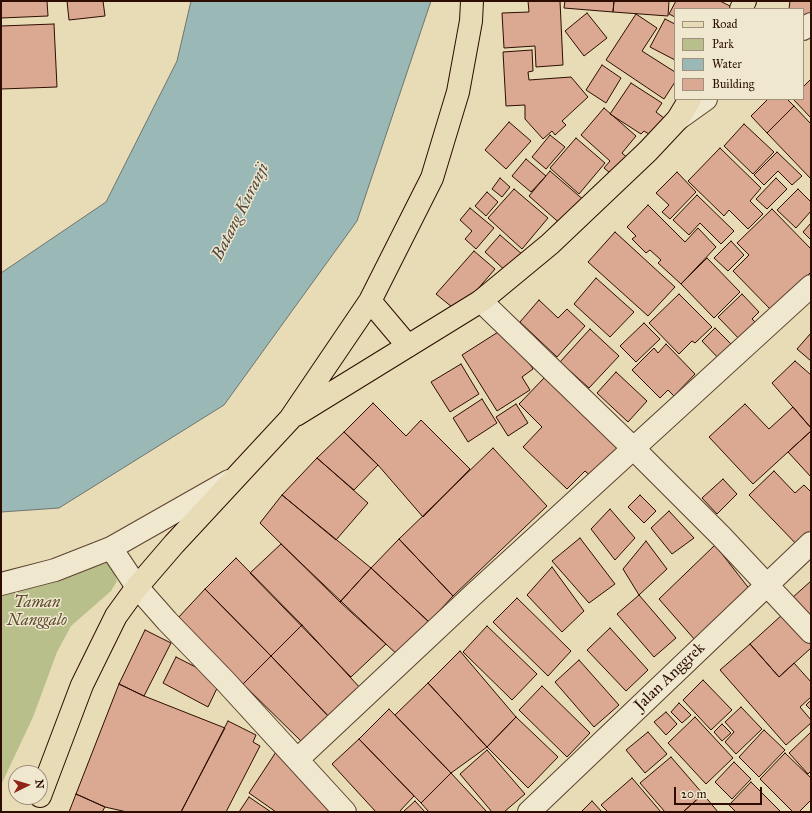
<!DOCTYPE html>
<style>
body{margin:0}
#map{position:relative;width:812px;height:813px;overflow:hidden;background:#e7dcb5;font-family:"IM FELL Great Primer",serif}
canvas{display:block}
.frame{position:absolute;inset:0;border:2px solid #2d0d02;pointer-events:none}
.legend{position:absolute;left:674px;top:8px;width:130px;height:92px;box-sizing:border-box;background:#efe8cf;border:1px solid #a1907d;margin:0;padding:5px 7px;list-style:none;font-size:12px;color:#2d0d02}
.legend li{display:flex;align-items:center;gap:8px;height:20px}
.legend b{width:20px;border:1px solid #a1907d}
.north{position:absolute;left:8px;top:765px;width:40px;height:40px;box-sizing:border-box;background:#efe8cf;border:1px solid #a1907d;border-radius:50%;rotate:85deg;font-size:11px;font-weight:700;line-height:16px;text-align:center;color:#2d0d02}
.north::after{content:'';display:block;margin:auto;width:14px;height:18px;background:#8f2418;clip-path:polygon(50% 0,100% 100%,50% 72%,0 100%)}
.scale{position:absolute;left:674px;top:787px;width:88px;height:18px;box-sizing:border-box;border:2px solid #2d0d02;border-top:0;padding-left:5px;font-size:12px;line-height:14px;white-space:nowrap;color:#2d0d02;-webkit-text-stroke:3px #efe8cf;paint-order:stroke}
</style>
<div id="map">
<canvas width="812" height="813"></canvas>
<div class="frame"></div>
<ul class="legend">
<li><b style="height:5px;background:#e7dcb5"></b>Road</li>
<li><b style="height:11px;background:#b9bf8b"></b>Park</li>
<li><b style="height:11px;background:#9ab9b6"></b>Water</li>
<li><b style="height:11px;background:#dba892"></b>Building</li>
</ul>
<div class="north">N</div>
<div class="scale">20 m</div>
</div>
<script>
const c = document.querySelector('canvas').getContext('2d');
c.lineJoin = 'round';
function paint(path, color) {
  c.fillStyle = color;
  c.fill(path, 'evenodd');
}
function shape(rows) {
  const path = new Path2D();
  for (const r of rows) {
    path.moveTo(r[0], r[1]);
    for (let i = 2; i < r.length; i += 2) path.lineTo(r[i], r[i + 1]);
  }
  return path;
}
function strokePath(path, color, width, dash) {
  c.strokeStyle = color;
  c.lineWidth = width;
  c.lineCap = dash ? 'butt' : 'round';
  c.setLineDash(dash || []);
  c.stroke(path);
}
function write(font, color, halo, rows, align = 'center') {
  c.font = font + ' "IM FELL Great Primer",serif';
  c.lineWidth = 3;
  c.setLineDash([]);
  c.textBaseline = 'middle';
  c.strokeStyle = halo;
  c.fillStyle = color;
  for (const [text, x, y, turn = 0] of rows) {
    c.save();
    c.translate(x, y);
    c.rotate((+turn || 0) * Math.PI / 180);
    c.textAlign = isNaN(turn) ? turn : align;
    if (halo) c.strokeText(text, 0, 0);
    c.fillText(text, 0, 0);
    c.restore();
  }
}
const green = shape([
 [106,550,117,581,111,591,71,626,57,652,33,717,1,785,1,584]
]);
const water = shape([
 [191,1,431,1,357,221,224,405,59,508,1,512,1,273,106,202,177,61,191,1]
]);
const building = shape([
 [1,1,47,1,48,16,1,18,1,1],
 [67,1,103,1,105,16,69,20,67,1],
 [528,1,560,1,563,65,536,67,535,46,504,48,502,13,529,12,528,1],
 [565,1,614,1,613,12,564,8,565,1],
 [614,1,669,1,668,16,613,12,614,1],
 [676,1,720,1,736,9,675,9,675,17,669,14,676,1],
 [790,1,811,1,811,19,803,24,803,9,789,9,790,1],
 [587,13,607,38,584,56,565,31,587,13],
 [636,14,657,28,642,51,675,72,675,82,664,99,606,60,636,14],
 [665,19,675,24,675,60,650,47,665,19],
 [54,24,57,87,1,89,1,26,54,24],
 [532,50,533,71,528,72,529,80,571,77,588,97,562,121,566,125,555,135,552,131,543,139,525,119,525,105,506,106,503,52,532,50],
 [602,65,621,78,606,103,586,90,602,65],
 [811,79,811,118,793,99,803,99,803,87,811,79],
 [631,83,662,103,656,112,664,118,652,136,644,131,641,134,610,114,631,83],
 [768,99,787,99,794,106,767,133,751,116,768,99],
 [794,106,811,124,811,179,767,133,794,106],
 [604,108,636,136,622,153,631,161,616,178,604,168,610,161,581,135,604,108],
 [509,122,531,141,506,169,485,150,509,122],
 [744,124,774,152,753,174,724,146,744,124],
 [550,135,565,147,546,169,532,157,550,135],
 [576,138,605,163,579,194,550,168,576,138],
 [720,148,761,188,750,201,763,214,748,229,729,210,724,216,688,181,720,148],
 [777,152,802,176,792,185,778,171,764,185,754,175,777,152],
 [526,159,546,176,531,192,512,176,526,159],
 [550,171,586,202,564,227,529,196,550,171],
 [677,172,696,192,670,219,662,212,669,205,656,193,677,172],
 [500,178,510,187,502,197,492,189,500,178],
 [776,178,787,189,767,209,756,199,776,178],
 [514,189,548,218,522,249,488,218,514,189],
 [798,189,811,202,811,211,796,228,777,210,798,189],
 [487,192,498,202,486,216,475,206,487,192],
 [697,195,734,231,721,244,700,223,689,235,673,220,697,195],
 [648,205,685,242,698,228,716,247,681,284,658,263,661,260,650,250,646,253,632,239,636,236,627,227,648,205],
 [470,208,494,228,476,249,465,239,472,231,460,220,470,208],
 [772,209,811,249,811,272,772,311,733,271,749,255,737,243,772,209],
 [811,223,811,240,803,232,811,223],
 [615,232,675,287,648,316,588,262,615,232],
 [500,235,523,255,508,273,485,252,500,235],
 [731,241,744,255,728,271,714,258,731,241],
 [474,251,495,269,458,312,436,294,474,251],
 [707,258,740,292,714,318,681,284,707,258],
 [596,278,634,312,610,337,574,304,596,278],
 [679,294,712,327,695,343,692,341,679,354,649,323,679,294],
 [742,294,759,312,752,319,761,328,744,344,718,317,742,294],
 [539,300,558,318,567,309,585,326,557,357,520,322,539,300],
 [644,323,660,339,636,362,620,346,644,323],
 [506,327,533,369,522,377,530,390,497,411,462,355,506,327],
 [715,328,735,348,721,361,702,341,715,328],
 [590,329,619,356,589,388,560,362,590,329],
 [811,333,811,361,797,349,811,333],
 [666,344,695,374,674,396,668,390,660,398,632,370,654,348,658,353,666,344],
 [795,361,811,375,811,428,772,383,795,361],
 [461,364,479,394,450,412,431,382,461,364],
 [616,372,647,401,628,422,597,393,616,372],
 [545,377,625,446,593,478,585,471,567,489,523,447,542,427,519,404,545,377],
 [482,399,497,423,468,442,453,418,482,399],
 [373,403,406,436,421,420,470,469,423,517,378,465,344,432,373,403],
 [516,404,528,423,508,436,496,417,516,404],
 [745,404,769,429,793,407,811,428,811,431,753,484,709,437,745,404],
 [811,431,811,477,788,452,811,431],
 [344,432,378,465,354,490,317,458,344,432],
 [493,448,547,506,453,596,399,539,493,448],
 [317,458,368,503,336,540,282,495,317,458],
 [774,471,795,493,804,485,811,492,811,539,801,549,749,495,774,471],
 [723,479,737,494,717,514,702,498,723,479],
 [282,495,371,568,340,602,260,523,282,495],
 [640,495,656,511,644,523,628,507,640,495],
 [610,509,635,538,615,560,591,529,610,509],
 [669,511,694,538,672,554,651,528,669,511],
 [580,538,615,584,589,603,552,561,580,538],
 [399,539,453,596,429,622,371,568,399,539],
 [646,541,667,569,639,595,623,569,646,541],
 [281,544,386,644,351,677,250,573,281,544],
 [715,545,751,591,695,640,659,599,715,545],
 [236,558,302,625,271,656,205,589,236,558],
 [552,567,584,611,562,632,527,595,552,567],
 [371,568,429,622,399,656,340,602,371,568],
 [811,581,811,619,792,598,811,581],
 [205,589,271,656,243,684,177,619,205,589],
 [639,595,676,638,654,657,617,614,639,595],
 [517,598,571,651,548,676,493,622,517,598],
 [783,614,811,645,811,648,779,677,750,644,783,614],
 [302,625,362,690,331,719,271,656,302,625],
 [487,626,537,674,512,700,463,652,487,626],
 [610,628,648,670,626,691,587,650,610,628],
 [145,630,171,643,144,696,119,684,145,630],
 [750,644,779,677,794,663,811,682,811,697,800,707,811,720,811,723,786,745,720,670,750,644],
 [460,651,516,717,487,747,428,683,460,651],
 [271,656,331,719,305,745,243,684,271,656],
 [176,657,221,680,208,707,163,683,176,657],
 [579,660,619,705,594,727,555,682,579,660],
 [703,680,732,710,711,730,683,700,703,680],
 [428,683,487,747,451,773,395,715,428,683],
 [119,684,144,696,225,728,181,812,127,812,105,807,76,794,119,684],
 [542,686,590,733,567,757,519,710,542,686],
 [811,700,811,710,806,705,811,700],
 [679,703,691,715,682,723,671,712,679,703],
 [741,707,762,729,736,754,725,742,734,732,725,722,741,707],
 [389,709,451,773,421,803,359,739,389,709],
 [666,712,677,724,666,735,654,722,666,712],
 [516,717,558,757,528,788,487,747,516,717],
 [695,717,733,758,706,784,668,743,695,717],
 [228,721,256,735,253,742,260,746,226,812,181,812,228,721],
 [722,724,731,733,722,741,714,732,722,724],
 [764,730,785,750,759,777,739,757,764,730],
 [648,732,667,754,645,773,626,750,648,732],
 [811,732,811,771,808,774,789,753,811,732],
 [359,739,414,796,399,812,376,812,332,764,359,739],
 [487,750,525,794,504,812,492,812,460,774,487,750],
 [276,752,331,812,276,812,249,793,276,752],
 [785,753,811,778,811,800,799,812,793,812,760,779,785,753],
 [671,757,703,794,683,812,665,812,640,783,671,757],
 [734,762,751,779,732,799,715,782,734,762],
 [451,773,487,812,429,812,421,803,451,773],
 [632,778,661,812,608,812,601,805,632,778],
 [751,782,781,812,736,812,729,805,751,782],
 [76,794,105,807,102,812,69,812,76,794],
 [703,794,718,812,683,812,703,794],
 [249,797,271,812,239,812,249,797],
 [415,801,425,812,403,812,415,801],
 [592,801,602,812,581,812,592,801]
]);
const minor = shape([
 [803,29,811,24],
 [678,119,706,99],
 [481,301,634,449,721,536,811,632],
 [111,548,137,587,167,621,225,681,345,812],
 [1,584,55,570,111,548,229,481],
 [298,759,474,594,811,286],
 [529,812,811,543]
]);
const major = shape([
 [741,9,745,1],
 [370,301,408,346],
 [296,415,481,301,550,244,648,151,678,119,690,99],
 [40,796,82,685,116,616,137,587,174,544,290,419,370,301,432,178,458,92,471,21,472,1]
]);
const parkNames = [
 ["Taman",37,603],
 ["Nanggalo",37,621]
];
const streetNames = [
 ["Jalan Anggrek",670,677,-44]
];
const waterNames = [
 ["Batang Kuranji",241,212,-63]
];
paint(green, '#b9bf8b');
paint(water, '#9ab9b6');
strokePath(water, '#6e746e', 1);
paint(building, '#dba892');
strokePath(building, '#2d0d02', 1);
strokePath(minor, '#5c412f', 24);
strokePath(major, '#2d0d02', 24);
strokePath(minor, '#efe8cf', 22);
strokePath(major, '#e7dcb5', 22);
write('italic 16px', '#5e4b32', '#efe8cf', parkNames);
write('16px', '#2d0d02', '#efe8cf', streetNames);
write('italic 17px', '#534941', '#efe8cf', waterNames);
</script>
